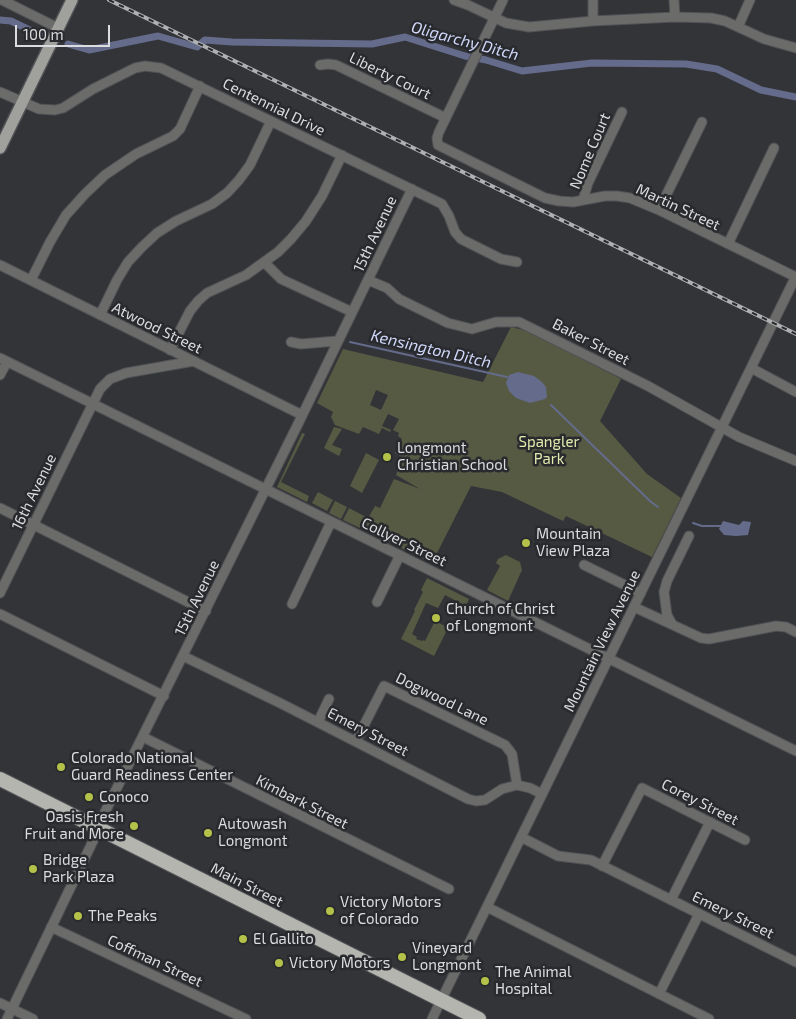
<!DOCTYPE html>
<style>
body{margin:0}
#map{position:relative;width:796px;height:1019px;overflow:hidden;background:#333438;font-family:"Exo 2",sans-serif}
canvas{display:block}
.scale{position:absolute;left:15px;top:25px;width:95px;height:22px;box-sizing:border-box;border:2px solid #dbdcde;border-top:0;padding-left:6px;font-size:15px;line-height:18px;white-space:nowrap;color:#dbdcde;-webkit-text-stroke:4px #292a2e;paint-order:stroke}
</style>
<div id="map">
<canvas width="796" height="1019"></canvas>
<div class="scale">100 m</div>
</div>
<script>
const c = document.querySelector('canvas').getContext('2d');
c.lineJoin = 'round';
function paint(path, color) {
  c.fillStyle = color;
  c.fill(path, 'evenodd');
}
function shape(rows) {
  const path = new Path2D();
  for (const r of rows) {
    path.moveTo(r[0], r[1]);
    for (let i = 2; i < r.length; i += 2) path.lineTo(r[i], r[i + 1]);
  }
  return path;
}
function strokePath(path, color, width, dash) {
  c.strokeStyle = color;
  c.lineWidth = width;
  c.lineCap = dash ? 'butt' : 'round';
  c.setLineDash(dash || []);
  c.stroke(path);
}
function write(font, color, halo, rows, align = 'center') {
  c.font = font + ' "Exo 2",sans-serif';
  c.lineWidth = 5;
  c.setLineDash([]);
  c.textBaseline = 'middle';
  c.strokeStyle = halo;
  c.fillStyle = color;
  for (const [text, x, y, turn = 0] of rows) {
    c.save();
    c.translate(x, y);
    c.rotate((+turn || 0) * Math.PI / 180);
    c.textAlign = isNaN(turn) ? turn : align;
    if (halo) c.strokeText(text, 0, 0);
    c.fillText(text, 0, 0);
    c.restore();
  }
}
const green = shape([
 [511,327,528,331,621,379,600,421,647,474,681,498,652,557,566,516,563,521,502,492,471,486,432,563,362,529,375,506,380,508,394,479,420,489,396,475,403,458,395,453,402,439,398,436,399,433,393,430,399,419,388,414,382,426,391,430,390,432,382,428,379,434,363,427,359,434,335,425,331,417,333,412,317,403,343,349,483,382],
 [376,390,388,395,381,410,370,405],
 [334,427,342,429,332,445,342,449,339,456,324,448],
 [302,433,305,434,281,482,309,496,307,502,277,487],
 [366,453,379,460,362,493,350,486],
 [318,492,333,500,327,511,312,503],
 [335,501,347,507,341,519,329,513],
 [349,508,366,517,360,528,343,520],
 [506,555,520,562,522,570,508,601,487,590,500,566,496,563,498,559],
 [427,578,469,599,466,606,445,595,438,608,426,603,412,634,417,637,416,639,422,641,423,640,425,641,435,621,447,627,448,628,434,656,401,639,415,611,414,610,423,592,421,590]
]);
const water = shape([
 [518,372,534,376,542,382,546,387,547,397,545,399,530,403,516,398,509,391,506,383,509,375],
 [723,521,739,525,743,521,751,522,748,535,736,536,724,535,719,529]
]);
const stream = shape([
 [350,342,507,377],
 [551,405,651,502,658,507],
 [693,523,702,526,721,526]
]);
const canal = shape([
 [0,20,11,21,44,37],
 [68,44,89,50,158,36,197,47,205,40,232,42,372,44,405,37,465,56,486,60,522,71,592,63,686,64,717,69,761,90,796,97]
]);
const minor = shape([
 [2,0,58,28],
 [454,0,468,5,506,23,529,27,593,21,675,17,711,18,725,21,764,39,796,48],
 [503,0,439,132,437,138,438,145,545,198,559,201,573,202,605,196,617,196,630,198,659,210,796,277],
 [593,0,593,21],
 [674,0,675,17],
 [738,27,750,0],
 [320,65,328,64,336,65,446,118],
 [0,92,39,109,55,110,63,108,93,89,135,68,145,66,161,68,442,204,449,216,455,232,461,239,501,259,517,262],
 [583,200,588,183,622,112],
 [659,210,702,122],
 [728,244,774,148],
 [264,262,281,279,352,312],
 [0,265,302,415],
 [31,280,50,242,66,215,85,194,105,175,136,154,173,136,180,129,200,86],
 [368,280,387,288,399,299,448,323,472,329,496,322,519,322,648,386,739,437,796,461],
 [100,315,117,280,128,262,142,247,157,233,176,221,212,204,227,193,239,180,250,165,271,121],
 [291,342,301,344,337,341],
 [170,350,190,311,198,301,207,293,246,275,278,252,291,239,306,221,322,196,342,155],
 [0,358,796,751],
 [751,368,796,392],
 [0,375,7,362],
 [0,508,206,611],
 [584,565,641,593],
 [0,593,100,389,110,379,126,373,194,361],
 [377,602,400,555],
 [292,604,331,522],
 [634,607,701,638,709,639,776,626,786,627,796,632],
 [0,614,164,696],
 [672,624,667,615,664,592,667,581,689,536],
 [183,656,282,704,468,799,476,801,485,800,502,789,517,785,530,788,542,794],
 [318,722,329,699],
 [143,737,449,889],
 [356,741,384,686,505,745,512,754,517,785],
 [521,837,558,856,591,860,796,962],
 [602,866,642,788,745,840],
 [671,900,710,822],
 [487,907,709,1019],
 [51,927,246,1019],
 [659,994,699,914],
 [0,1003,33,1019],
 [7,1019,93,841,97,828,298,424,412,189],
 [432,1019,796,276]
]);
const major = shape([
 [0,148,72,0]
]);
const highway = shape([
 [0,779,479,1019]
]);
const rail = shape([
 [109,0,796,334]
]);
const markers = [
 [387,457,5,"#b5c249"],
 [526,543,5,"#b5c249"],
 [436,618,5,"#b5c249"],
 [61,767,5,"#b5c249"],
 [89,797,5,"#b5c249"],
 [134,826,5,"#b5c249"],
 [208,833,5,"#b5c249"],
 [33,869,5,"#b5c249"],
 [330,911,5,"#b5c249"],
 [78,916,5,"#b5c249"],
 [243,939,5,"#b5c249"],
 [402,957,5,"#b5c249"],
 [279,963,5,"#b5c249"],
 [485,981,5,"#b5c249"]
];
const streetNames = [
 ["Liberty Court",390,76,26],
 ["Centennial Drive",274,107,26],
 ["Nome Court",590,151,-67],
 ["Martin Street",678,207,25],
 ["15th Avenue",375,234,-65],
 ["Atwood Street",157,328,26],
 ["Baker Street",591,342,27],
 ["16th Avenue",34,492,-64],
 ["Collyer Street",404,542,26],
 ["15th Avenue",197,598,-64],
 ["Mountain View Avenue",602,641,-64],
 ["Dogwood Lane",442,699,26],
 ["Emery Street",368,732,27],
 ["Kimbark Street",302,802,27],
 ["Corey Street",700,802,27],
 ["Main Street",247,885,27],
 ["Emery Street",733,915,26],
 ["Coffman Street",155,961,25]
];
const parkNames = [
 ["Spangler",549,442],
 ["Park",549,459]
];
const poiNames = [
 ["Longmont",397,448],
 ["Christian School",397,465],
 ["Mountain",536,534],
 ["View Plaza",536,551],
 ["Church of Christ",446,609],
 ["of Longmont",446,626],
 ["Colorado National",71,758],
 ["Guard Readiness Center",71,775],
 ["Conoco",99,797],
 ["Oasis Fresh",124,817,"right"],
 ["Fruit and More",124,834,"right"],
 ["Autowash",218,824],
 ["Longmont",218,841],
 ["Bridge",43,860],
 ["Park Plaza",43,877],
 ["Victory Motors",340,902],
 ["of Colorado",340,919],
 ["The Peaks",88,916],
 ["El Gallito",253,939],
 ["Vineyard",412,948],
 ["Longmont",412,965],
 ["Victory Motors",289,963],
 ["The Animal",495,972],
 ["Hospital",495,989]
];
const waterNames = [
 ["Oligarchy Ditch",465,41,15],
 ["Kensington Ditch",431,349,13]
];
paint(green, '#565a43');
paint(water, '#646b8b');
strokePath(stream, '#646b8b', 2);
strokePath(canal, '#646b8b', 7);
strokePath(minor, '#515256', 11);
strokePath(major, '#515256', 14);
strokePath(highway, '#515256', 16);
strokePath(minor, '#6b6b69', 9);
strokePath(major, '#a0a19c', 11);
strokePath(highway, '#b5b5b0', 14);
strokePath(rail, '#afb0b2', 4);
strokePath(rail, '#292a2e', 2, [5.5]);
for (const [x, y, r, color] of markers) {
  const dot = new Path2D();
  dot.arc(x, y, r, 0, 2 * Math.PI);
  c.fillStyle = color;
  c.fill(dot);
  strokePath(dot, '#292a2e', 2);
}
write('15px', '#dbdcde', '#292a2e', streetNames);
write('15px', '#e1eaac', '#292a2e', parkNames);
write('15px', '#dbdcde', '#292a2e', poiNames, 'left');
write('italic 16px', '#d1d9fc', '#292a2e', waterNames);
</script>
